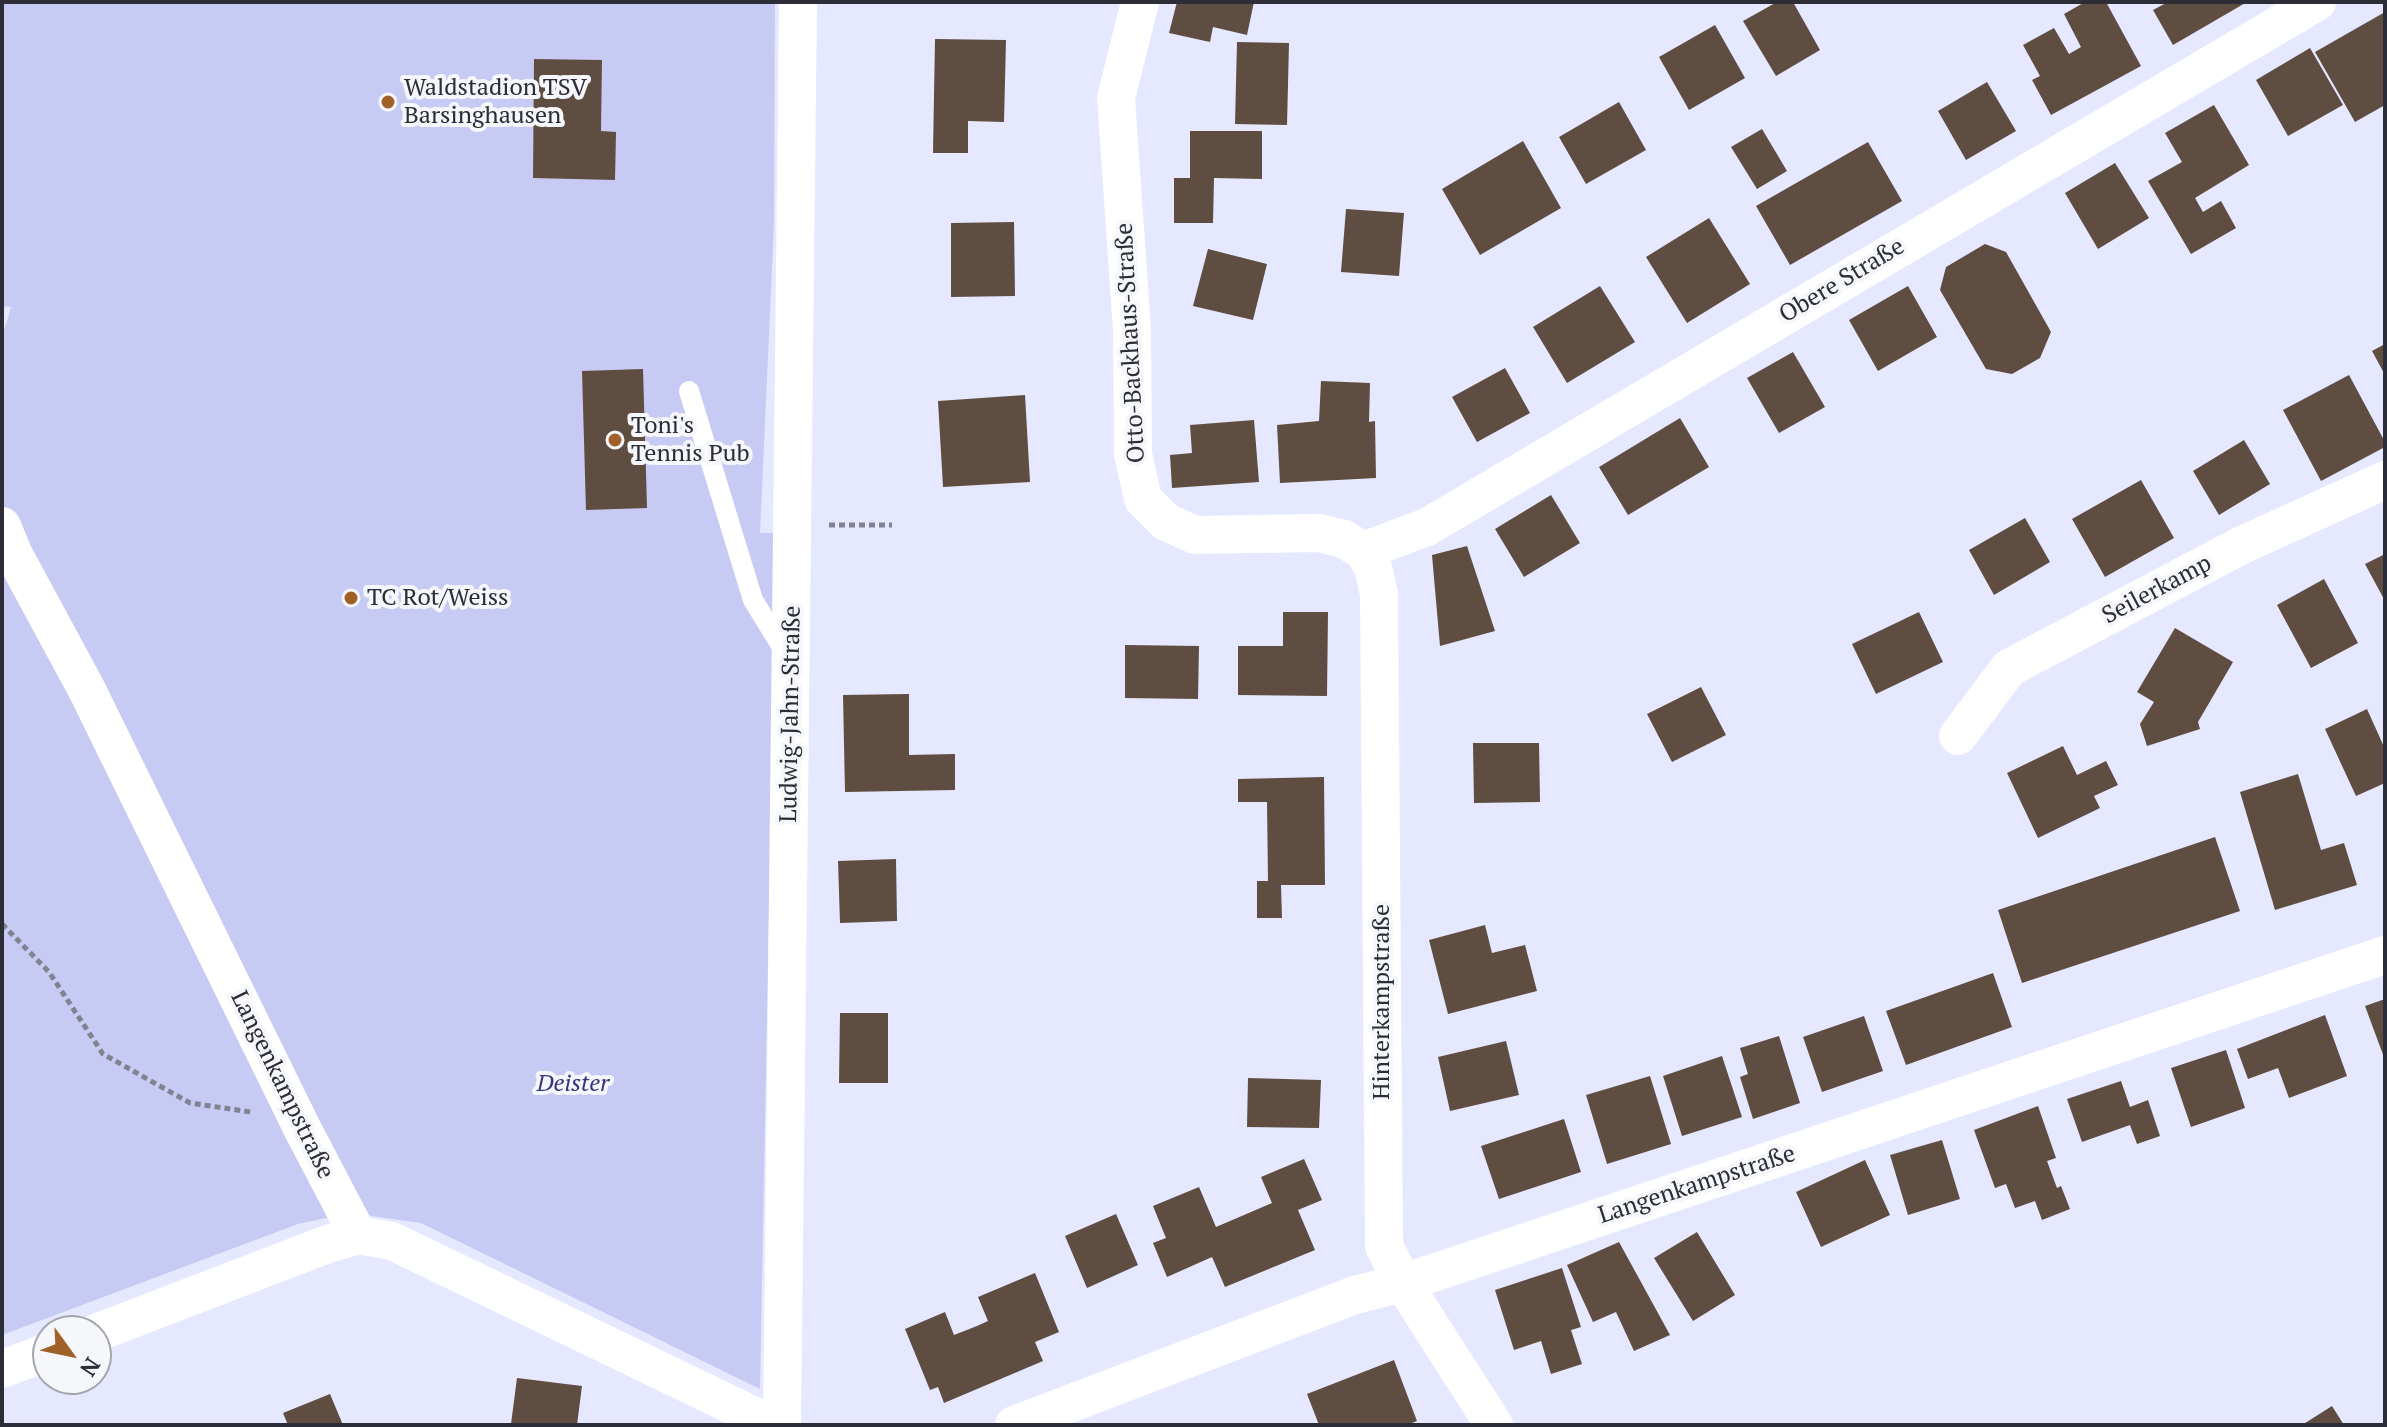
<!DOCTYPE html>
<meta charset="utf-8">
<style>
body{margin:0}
#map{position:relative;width:2387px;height:1427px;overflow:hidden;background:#e5e8ff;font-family:"PT Serif",serif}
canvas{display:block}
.frame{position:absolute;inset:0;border:4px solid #2c2d36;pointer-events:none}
.north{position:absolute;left:32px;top:1315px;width:80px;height:80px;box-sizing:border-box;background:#f6f7fb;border:2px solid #a5a6ac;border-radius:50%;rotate:123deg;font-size:22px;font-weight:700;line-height:32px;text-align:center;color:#2c2d36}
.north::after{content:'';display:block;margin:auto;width:28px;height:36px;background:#a06129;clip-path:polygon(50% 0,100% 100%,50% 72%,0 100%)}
</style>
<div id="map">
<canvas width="2387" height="1427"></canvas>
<div class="frame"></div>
<div class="north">N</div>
</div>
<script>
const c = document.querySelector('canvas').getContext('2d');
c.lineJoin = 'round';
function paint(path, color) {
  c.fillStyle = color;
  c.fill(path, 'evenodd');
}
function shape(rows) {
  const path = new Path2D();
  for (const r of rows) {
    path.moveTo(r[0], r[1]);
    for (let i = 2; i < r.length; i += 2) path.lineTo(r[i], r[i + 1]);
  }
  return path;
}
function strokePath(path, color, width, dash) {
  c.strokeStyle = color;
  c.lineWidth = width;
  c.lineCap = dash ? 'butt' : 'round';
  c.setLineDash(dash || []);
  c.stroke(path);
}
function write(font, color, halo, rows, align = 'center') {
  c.font = font + ' "PT Serif",serif';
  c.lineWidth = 8;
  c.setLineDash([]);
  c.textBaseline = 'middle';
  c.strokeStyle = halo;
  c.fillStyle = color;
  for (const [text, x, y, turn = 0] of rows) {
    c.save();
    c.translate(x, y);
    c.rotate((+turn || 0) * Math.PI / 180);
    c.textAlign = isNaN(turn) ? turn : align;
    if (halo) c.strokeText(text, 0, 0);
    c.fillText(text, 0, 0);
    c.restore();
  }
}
const green = shape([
 [2,2,775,2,774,224,760,533,776,533,760,1389,421,1223,350,1213,298,1224,2,1335,2,328,5,328,11,307,2,306]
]);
const building = shape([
 [1177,2,1254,2,1247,35,1213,27,1210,42,1169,33],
 [1777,2,1793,2,1820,50,1776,76,1743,21],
 [2085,2,2106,2,2141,66,2051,115,2032,80,2040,76,2023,45,2054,28,2069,54,2081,47,2064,14],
 [2168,2,2247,2,2173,45,2153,10],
 [2385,12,2385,105,2355,122,2315,52],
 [1715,25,1745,78,1689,110,1659,57],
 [935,39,1006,40,1004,122,968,121,968,153,933,153],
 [1237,42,1289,43,1287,125,1235,124],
 [2310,48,2343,105,2288,136,2256,80],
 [534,59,602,60,601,131,616,132,615,180,533,178],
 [1987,82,2016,131,1966,160,1938,111],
 [1619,102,1646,150,1586,184,1559,137],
 [2214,105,2249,165,2195,198,2203,212,2221,201,2236,228,2191,254,2148,181,2182,162,2165,133],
 [1762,129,1787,171,1757,189,1731,147],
 [1190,131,1262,131,1262,179,1214,178,1213,223,1174,223,1174,178,1190,178],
 [1523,141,1561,208,1480,255,1442,189],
 [1868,142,1902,201,1790,265,1756,206],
 [2115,163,2149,218,2098,249,2065,193],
 [1346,209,1404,213,1399,276,1341,272],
 [1709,218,1750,284,1687,323,1646,257],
 [1014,222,1015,296,951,297,951,223],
 [1985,244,2006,252,2051,332,2040,358,2012,374,1986,369,1940,290,1946,267],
 [1208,249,1267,264,1253,320,1193,306],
 [1600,286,1635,342,1567,383,1533,327],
 [1908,286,1937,337,1878,371,1849,320],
 [2385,344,2385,375,2372,351],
 [1793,352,1825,407,1779,433,1747,378],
 [1505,368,1530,413,1477,442,1452,397],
 [643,369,647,508,586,510,582,371],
 [2349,375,2385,442,2385,447,2321,481,2283,410],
 [1321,381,1370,383,1369,422,1375,421,1376,478,1280,483,1277,425,1319,421],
 [1025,395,1030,482,943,487,938,401],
 [1680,418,1709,467,1628,515,1599,467],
 [1254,420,1259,482,1172,488,1170,455,1192,453,1190,425],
 [2244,440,2270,484,2219,515,2193,471],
 [2141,480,2174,538,2105,577,2072,519],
 [1551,495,1580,543,1524,577,1495,529],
 [2025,518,2050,562,1994,595,1969,550],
 [1467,546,1495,631,1440,646,1432,555],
 [2385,554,2385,601,2365,564],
 [2324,579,2358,643,2311,668,2277,605],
 [1283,612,1328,612,1327,696,1238,695,1238,646,1283,646],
 [1919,612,1943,662,1876,694,1852,644],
 [2175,628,2233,662,2198,722,2200,729,2147,746,2140,724,2154,702,2137,692],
 [1125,645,1199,646,1198,699,1125,698],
 [1701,687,1726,735,1672,762,1647,714],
 [909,694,909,755,955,754,955,790,845,792,843,695],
 [2367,709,2385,749,2385,783,2356,796,2325,729],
 [1473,743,1539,743,1540,802,1474,803],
 [2063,746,2077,775,2106,761,2118,785,2094,796,2100,808,2038,838,2007,773],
 [2298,774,2321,850,2344,843,2357,885,2275,910,2240,792],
 [1324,777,1325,885,1281,885,1282,918,1257,918,1257,881,1268,881,1267,802,1238,802,1238,779],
 [2215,837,2240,911,2022,983,1998,910],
 [896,859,897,921,840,923,838,861],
 [1485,925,1492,953,1525,945,1537,991,1448,1014,1429,940],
 [1993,973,2012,1027,1906,1065,1886,1011],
 [2385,999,2385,1060,2365,1006],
 [840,1013,888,1013,888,1083,839,1083],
 [2325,1015,2347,1076,2289,1098,2278,1068,2248,1079,2237,1049],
 [1864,1016,1883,1071,1822,1092,1803,1037],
 [1779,1036,1800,1103,1753,1119,1740,1077,1748,1074,1740,1048],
 [1506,1041,1519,1095,1450,1111,1438,1057],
 [2226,1050,2245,1108,2191,1127,2171,1068],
 [1722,1056,1742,1117,1682,1136,1663,1076],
 [1650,1076,1671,1144,1607,1164,1586,1095],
 [1248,1078,1321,1080,1319,1128,1247,1127],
 [2121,1081,2130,1107,2148,1100,2160,1136,2137,1144,2130,1125,2082,1142,2067,1099],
 [2038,1106,2056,1158,2047,1161,2057,1188,2061,1186,2070,1209,2042,1220,2035,1201,2015,1208,2006,1184,1995,1188,1974,1130],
 [1564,1119,1581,1172,1499,1199,1481,1146],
 [1942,1140,1960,1199,1908,1215,1890,1155],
 [1304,1159,1322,1200,1298,1210,1315,1250,1225,1287,1212,1257,1167,1277,1153,1243,1166,1238,1153,1206,1199,1187,1216,1227,1272,1203,1261,1177],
 [1865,1160,1890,1215,1821,1247,1796,1192],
 [1116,1214,1138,1265,1087,1288,1065,1236],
 [1697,1232,1735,1295,1693,1321,1654,1258],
 [1619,1242,1670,1335,1634,1351,1616,1312,1593,1322,1567,1265],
 [1562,1268,1581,1327,1571,1330,1582,1364,1551,1374,1541,1341,1514,1350,1495,1290],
 [1035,1273,1059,1332,1035,1342,1043,1361,944,1403,938,1387,930,1390,905,1329,945,1312,954,1335,977,1326,988,1321,978,1297],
 [1394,1360,1417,1421,1407,1425,1319,1425,1307,1394],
 [517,1378,582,1386,577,1425,511,1424],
 [330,1394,343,1425,288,1425,283,1413],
 [2332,1406,2344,1425,2302,1425]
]);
const path = shape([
 [829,525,892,525],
 [2,924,49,972,103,1054,190,1103,251,1112]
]);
const lane = shape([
 [689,391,753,600,785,652]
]);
const street = shape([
 [1140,2,1116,98,1132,330,1133,454,1143,499,1166,522,1195,535,1319,533,1344,539,1363,551,1373,567,1379,594,1384,1246,1403,1283,1494,1425],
 [2,526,13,553,87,690,303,1130,358,1235],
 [1363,551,1427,527,2317,2],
 [1958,736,2009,668,2240,546,2385,480],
 [96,1333,325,1245,358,1235,392,1241,773,1425],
 [2,1369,48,1352],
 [782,1425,798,2],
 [1014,1425,1355,1295,1403,1283,2385,955]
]);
const markers = [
 [388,102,8,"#a06129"],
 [615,440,8,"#a06129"],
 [351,598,8,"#a06129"]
];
const poiNames = [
 ["Waldstadion TSV",404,88],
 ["Barsinghausen",404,116],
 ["Toni's",631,426],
 ["Tennis Pub",631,454],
 ["TC Rot/Weiss",367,598]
];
const streetNames = [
 ["Obere Straße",1842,281,-31],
 ["Otto-Backhaus-Straße",1131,343,-93],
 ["Seilerkamp",2157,590,-28],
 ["Ludwig-Jahn-Straße",791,714,-89],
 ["Hinterkampstraße",1382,1002,-90],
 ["Langenkampstraße",282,1085,64],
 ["Langenkampstraße",1697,1185,-18]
];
const parkNames = [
 ["Deister",573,1084]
];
paint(green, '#c7cbf3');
paint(building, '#5e4d40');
strokePath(path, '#818392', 5, [6, 4]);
strokePath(lane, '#fff', 20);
strokePath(street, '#fff', 38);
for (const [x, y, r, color] of markers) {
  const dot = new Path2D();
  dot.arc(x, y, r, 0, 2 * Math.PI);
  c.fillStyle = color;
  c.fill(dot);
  strokePath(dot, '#f6f7fb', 3);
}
write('24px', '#2c2d36', '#f6f7fb', poiNames, 'left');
write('24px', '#2c2d36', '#f6f7fb', streetNames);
write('italic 24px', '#37357e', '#f6f7fb', parkNames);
</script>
